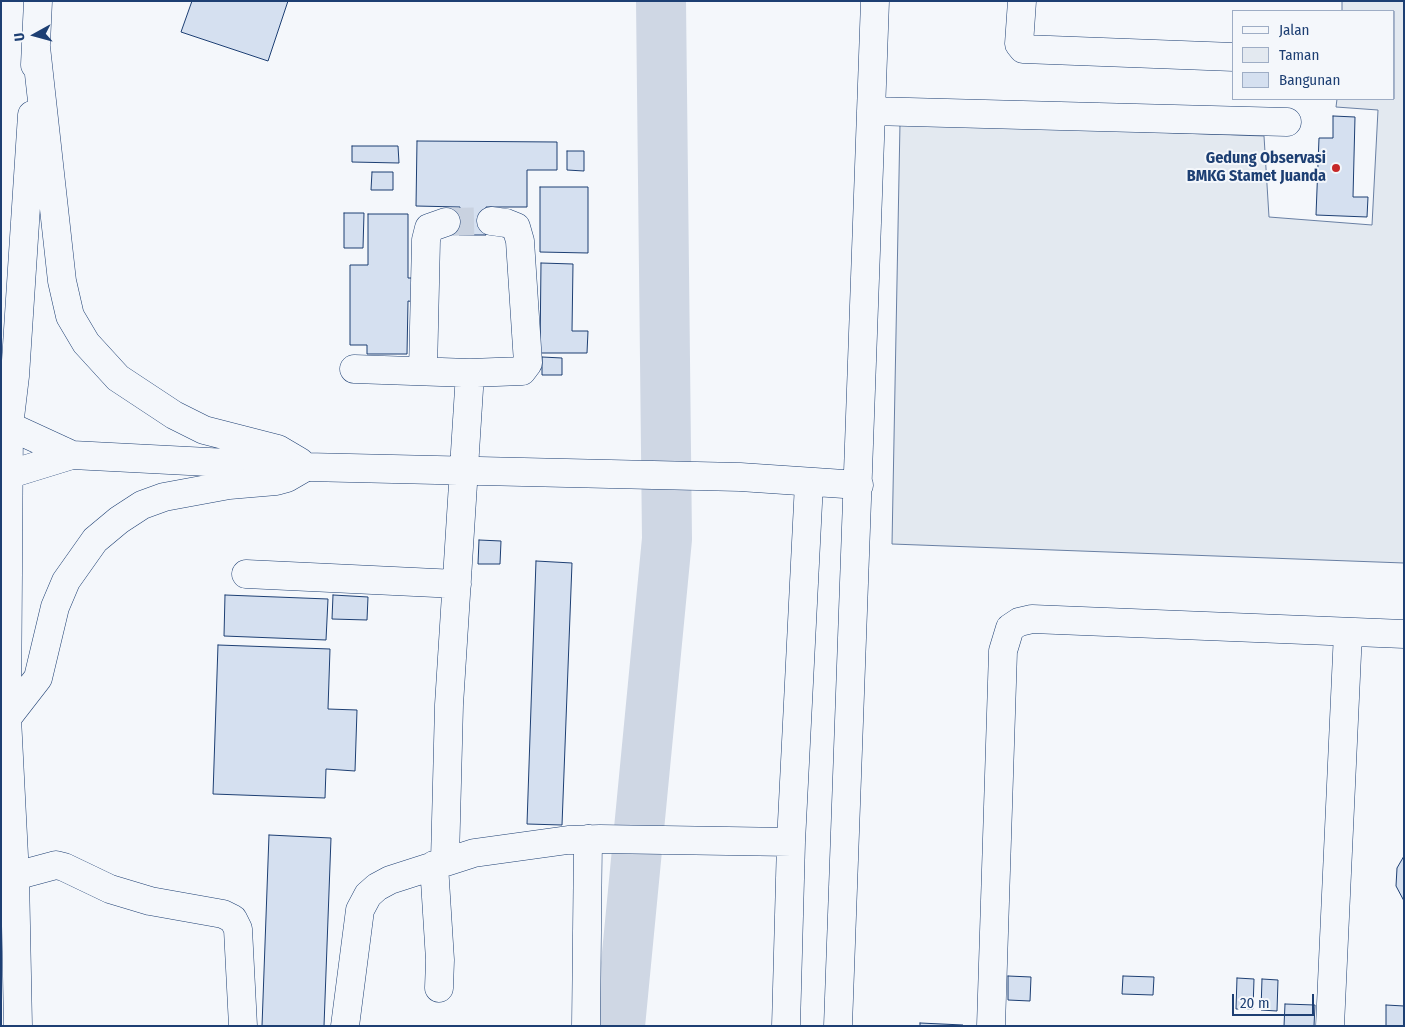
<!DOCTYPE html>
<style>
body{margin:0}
#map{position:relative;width:1405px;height:1027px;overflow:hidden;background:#f4f7fb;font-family:"Fira Sans Condensed",sans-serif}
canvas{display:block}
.frame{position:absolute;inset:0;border:2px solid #1d3f73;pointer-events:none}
.legend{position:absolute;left:1232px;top:10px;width:162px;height:90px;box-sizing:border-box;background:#f4f7fb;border:1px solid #9eadc5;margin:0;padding:6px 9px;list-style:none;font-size:15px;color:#1d3f73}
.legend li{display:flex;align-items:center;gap:10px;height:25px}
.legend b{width:25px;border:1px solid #9eadc5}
.north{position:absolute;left:10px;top:10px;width:50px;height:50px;-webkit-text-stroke:4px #f4f7fb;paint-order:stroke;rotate:263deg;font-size:14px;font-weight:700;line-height:20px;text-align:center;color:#1d3f73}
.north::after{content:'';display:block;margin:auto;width:18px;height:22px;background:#1d3f73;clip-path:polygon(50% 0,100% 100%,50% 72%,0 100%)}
.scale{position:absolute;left:1232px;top:994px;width:82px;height:22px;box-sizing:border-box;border:2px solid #1d3f73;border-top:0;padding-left:6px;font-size:15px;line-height:18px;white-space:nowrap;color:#1d3f73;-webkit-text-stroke:4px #f4f7fb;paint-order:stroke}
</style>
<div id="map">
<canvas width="1405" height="1027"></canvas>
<div class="frame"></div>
<ul class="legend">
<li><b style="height:6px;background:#f4f7fb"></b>Jalan</li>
<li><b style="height:14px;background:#e3e9f0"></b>Taman</li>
<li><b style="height:14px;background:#d5e0f0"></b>Bangunan</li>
</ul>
<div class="north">U</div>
<div class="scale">20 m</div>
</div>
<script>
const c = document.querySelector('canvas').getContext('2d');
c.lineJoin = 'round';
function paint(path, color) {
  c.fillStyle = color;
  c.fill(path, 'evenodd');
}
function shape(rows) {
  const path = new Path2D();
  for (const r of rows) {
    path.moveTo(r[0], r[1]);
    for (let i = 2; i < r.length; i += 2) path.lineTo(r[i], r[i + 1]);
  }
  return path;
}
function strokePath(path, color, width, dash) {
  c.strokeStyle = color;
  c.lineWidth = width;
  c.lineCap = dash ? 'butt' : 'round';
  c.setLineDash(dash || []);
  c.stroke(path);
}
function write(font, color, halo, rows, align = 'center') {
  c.font = font + ' "Fira Sans Condensed",sans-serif';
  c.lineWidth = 4;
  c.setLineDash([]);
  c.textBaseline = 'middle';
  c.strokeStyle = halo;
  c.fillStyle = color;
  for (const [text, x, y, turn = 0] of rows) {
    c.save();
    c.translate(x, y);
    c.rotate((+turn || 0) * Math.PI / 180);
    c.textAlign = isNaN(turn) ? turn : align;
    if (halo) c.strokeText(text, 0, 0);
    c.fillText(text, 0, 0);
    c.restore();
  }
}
const green = shape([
 [1342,1,1404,1,1404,563,892,544,900,123,1264,136,1269,217,1372,225,1378,110,1336,107,1337,99,1394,99,1394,11,1342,11,1342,1]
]);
const river = shape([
 [620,1026,667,539,661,1]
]);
const building = shape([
 [192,1,288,1,268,61,181,32,192,1],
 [1333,116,1355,117,1353,197,1368,197,1367,217,1316,215,1319,138,1333,138,1333,116],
 [417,141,557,142,557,170,527,170,527,207,486,207,486,235,459,235,460,207,416,206,417,141],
 [352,146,398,146,399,163,352,162,352,146],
 [567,151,584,151,584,171,567,170,567,151],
 [372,172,393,172,393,190,371,190,372,172],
 [540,187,588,187,588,253,540,252,540,187],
 [344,213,364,213,363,248,344,248,344,213],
 [368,214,408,214,408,278,417,278,417,302,408,301,407,354,367,354,367,345,350,345,350,265,368,265,368,214],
 [541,263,573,264,572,331,588,331,587,353,540,353,541,263],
 [542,357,562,358,562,375,542,375,542,357],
 [479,540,501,541,500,564,478,564,479,540],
 [536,561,572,563,562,825,527,824,536,561],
 [225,595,328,599,326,640,224,636,225,595],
 [333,595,368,597,367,620,332,619,333,595],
 [218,645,330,649,328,709,357,710,355,771,326,769,325,798,213,794,218,645],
 [269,835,331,838,324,1026,262,1026,269,835],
 [1404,856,1404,901,1396,886,1397,868,1404,856],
 [1008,976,1031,977,1030,1001,1008,1000,1008,976],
 [1123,976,1154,977,1153,995,1122,994,1123,976],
 [1237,978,1254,979,1253,1009,1236,1009,1237,978],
 [1262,979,1278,980,1277,1011,1261,1010,1262,979],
 [1285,1004,1315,1005,1314,1026,1284,1026,1285,1004],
 [1386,1005,1404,1006,1404,1026,1386,1026,1386,1005],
 [920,1023,963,1025,963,1026,920,1026,920,1023]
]);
const minorTunnel = shape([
 [446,222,491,221]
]);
const minor = shape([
 [1022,1,1019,44,1023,49,1234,57],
 [36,47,62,281,70,316,86,343,118,378,174,415,204,430,278,449,300,462],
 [35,65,38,1],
 [871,111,1287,122],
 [32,115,15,376,9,426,72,455],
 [354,369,470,373,522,371,528,363,520,241,516,227,506,223,491,221],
 [423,371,426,240,429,228,446,222],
 [7,475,72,455,306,467,740,477,859,485],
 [246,574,457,584],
 [445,860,449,705,470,373],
 [434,865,440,960,439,988],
 [15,876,56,865,64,867,110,889,150,901,223,914,233,919,238,929,243,1026],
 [345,1026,360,910,368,895,377,887,390,880,474,853,568,840,600,839,791,842],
 [586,1026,588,839],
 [786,1026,791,842,809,483],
 [838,1026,875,1],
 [991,1026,1003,651,1010,628,1019,622,1032,619,1404,634],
 [1330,1026,1348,632]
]);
const major = shape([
 [1,425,9,426,7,718,15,876,18,1026],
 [7,718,38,678,55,607,66,581,95,540,119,520,142,505,164,497,229,485,276,481,287,478,306,467]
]);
const markers = [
 [1336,168,5,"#c62828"]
];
const poiNames = [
 ["Gedung Observasi",1326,159],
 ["BMKG Stamet Juanda",1326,177]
];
paint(green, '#e3e9f0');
strokePath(green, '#687fa3', 1);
strokePath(river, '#cfd7e4', 50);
paint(building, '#d5e0f0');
strokePath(building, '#1d3f73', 1);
strokePath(minorTunnel, '#c9d2e0', 28, [28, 14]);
strokePath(minor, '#1d3f73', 29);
strokePath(major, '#1d3f73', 29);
strokePath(minor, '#f4f7fb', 28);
strokePath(major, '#f4f7fb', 28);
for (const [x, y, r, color] of markers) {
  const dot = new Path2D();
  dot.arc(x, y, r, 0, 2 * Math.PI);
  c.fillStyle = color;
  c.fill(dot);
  strokePath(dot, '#f4f7fb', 2);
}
write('bold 16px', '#1d3f73', '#f4f7fb', poiNames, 'right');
</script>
